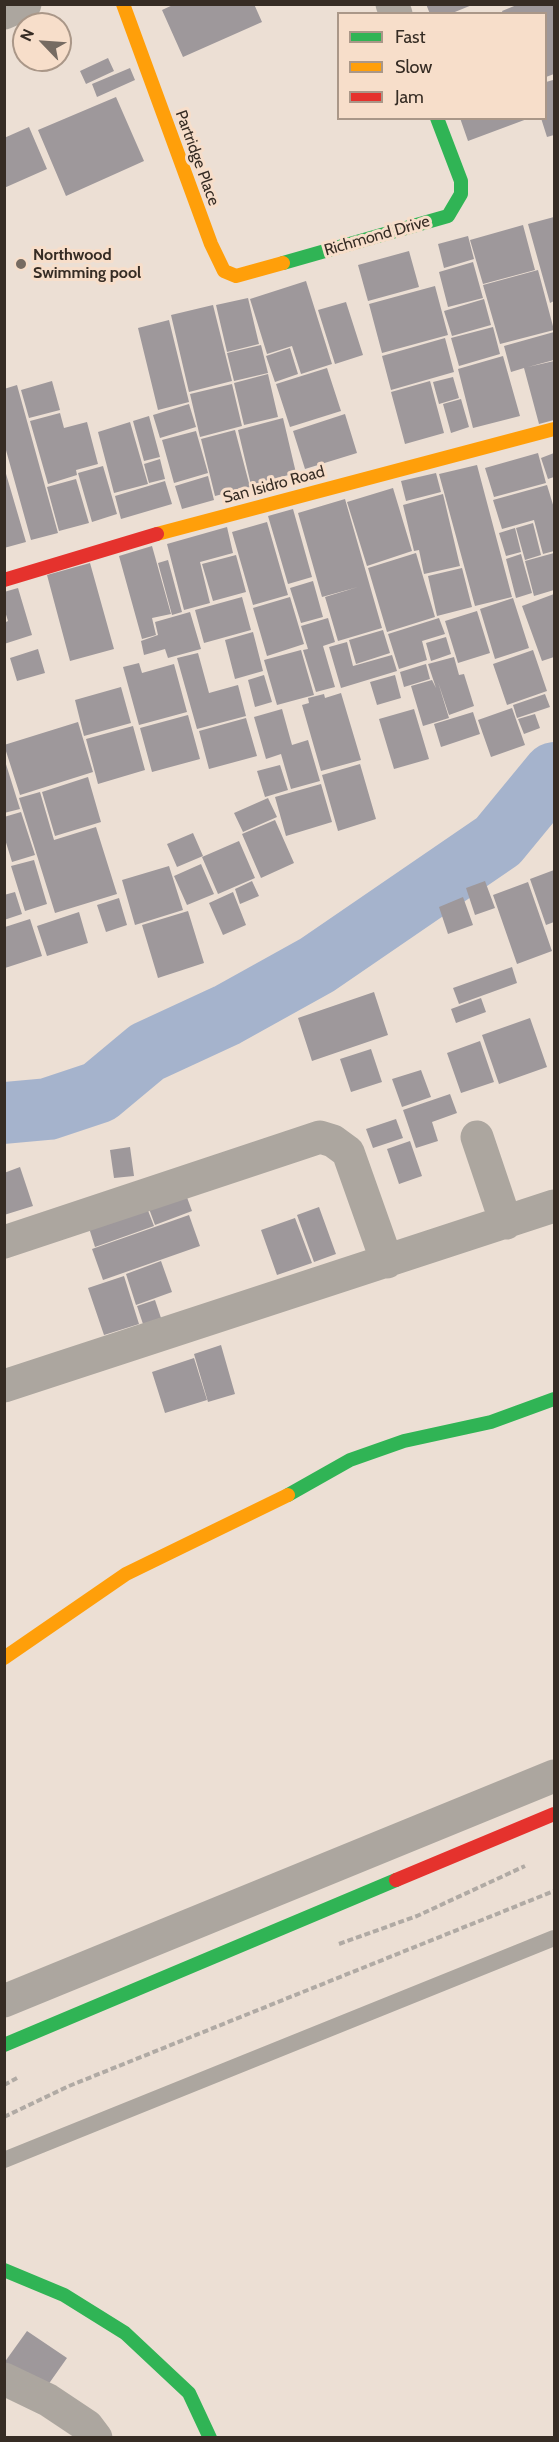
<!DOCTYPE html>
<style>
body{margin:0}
#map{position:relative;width:559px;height:2442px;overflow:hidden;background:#ecdfd4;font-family:Cabin,sans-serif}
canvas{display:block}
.frame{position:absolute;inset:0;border:6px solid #362c24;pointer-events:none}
.legend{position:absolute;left:337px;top:12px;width:210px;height:108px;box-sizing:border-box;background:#f7deca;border:2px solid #aa9788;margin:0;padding:8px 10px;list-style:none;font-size:18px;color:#362c24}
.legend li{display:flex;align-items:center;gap:12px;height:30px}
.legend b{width:30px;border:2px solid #aa9788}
.north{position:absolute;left:12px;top:12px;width:60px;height:60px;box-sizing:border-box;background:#f7deca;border:2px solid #aa9788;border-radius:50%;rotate:295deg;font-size:16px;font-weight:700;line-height:24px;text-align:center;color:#362c24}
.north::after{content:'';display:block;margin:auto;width:21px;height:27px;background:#766b62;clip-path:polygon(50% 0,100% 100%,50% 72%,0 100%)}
</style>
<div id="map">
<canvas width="559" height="2442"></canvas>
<div class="frame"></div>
<ul class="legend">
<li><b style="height:8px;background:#30b455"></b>Fast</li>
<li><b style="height:8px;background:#ff9f0a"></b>Slow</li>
<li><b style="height:8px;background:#e5322d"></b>Jam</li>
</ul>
<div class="north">N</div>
</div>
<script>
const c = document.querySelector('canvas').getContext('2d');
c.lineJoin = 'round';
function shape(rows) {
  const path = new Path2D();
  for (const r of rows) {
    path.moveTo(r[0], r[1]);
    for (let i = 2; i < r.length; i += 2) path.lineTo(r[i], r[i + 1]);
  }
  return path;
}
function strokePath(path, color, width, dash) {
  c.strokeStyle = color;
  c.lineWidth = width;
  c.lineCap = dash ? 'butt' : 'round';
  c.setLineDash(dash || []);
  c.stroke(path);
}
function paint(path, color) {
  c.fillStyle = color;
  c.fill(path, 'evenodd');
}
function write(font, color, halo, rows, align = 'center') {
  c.font = font + ' Cabin,sans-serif';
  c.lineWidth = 6;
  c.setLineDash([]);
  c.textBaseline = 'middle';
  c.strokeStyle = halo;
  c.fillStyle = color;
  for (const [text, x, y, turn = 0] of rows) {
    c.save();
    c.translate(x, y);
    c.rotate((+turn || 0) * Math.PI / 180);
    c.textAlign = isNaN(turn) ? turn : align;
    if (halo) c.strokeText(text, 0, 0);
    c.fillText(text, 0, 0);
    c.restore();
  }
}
const river = shape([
 [4,1113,48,1109,99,1092,147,1052,227,1015,317,965,498,841,554,773]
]);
const building = shape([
 [175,4,254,4,262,22,183,57,162,10],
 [426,4,472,4,472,5,450,14,430,14],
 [519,4,554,4,554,74,546,77,546,14,503,14,502,11],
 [108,58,114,71,86,84,80,71],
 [130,68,135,80,97,97,92,84],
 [553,80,554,135,547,137,541,118,546,118,546,82],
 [116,97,144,161,66,196,38,130],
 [460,118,527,118,527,119,468,141],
 [29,127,47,169,4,188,4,138],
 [554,217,554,301,550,303,528,224],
 [523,225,535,270,483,284,470,240],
 [468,236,474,259,444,268,438,244],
 [409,251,419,287,368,301,358,265],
 [473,262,483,298,448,307,439,272],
 [538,270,554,330,500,344,483,285],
 [306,281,332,364,301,374,292,346,267,354,250,299],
 [435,286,448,335,382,353,369,304],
 [248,298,259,344,227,352,216,305],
 [484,299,491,325,452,336,444,311],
 [346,302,363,355,335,364,318,310],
 [213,305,232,381,189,392,171,315],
 [169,320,189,402,158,410,138,328],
 [493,327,500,354,459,366,451,338],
 [554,332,554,360,528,367,554,361,554,420,539,424,524,368,511,372,504,346],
 [445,338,454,372,391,390,382,356],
 [261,345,268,373,234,381,227,353],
 [290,348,298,374,275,382,266,356],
 [503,356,520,416,473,428,458,369],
 [327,368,341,411,290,427,276,384],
 [268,374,278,417,244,425,234,383],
 [453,377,459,398,439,404,433,382],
 [52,381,60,410,29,418,21,390],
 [430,381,444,433,405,444,391,392],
 [232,384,242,426,200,437,190,394],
 [17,385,58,533,31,540,4,443,4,389],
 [461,399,469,427,451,433,443,404],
 [189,404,196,427,160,438,153,415],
 [60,413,64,428,87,422,98,464,76,470,77,475,48,484,30,421],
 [345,414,357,453,305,469,293,431],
 [149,416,160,457,144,461,133,421],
 [283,418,296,473,251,485,238,430],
 [130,422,148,484,114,493,98,432],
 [235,430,250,487,215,496,201,439],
 [196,431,208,473,174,483,162,440],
 [538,453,546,483,494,497,485,468],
 [554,453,554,477,548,479,541,458],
 [160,459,165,479,149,483,144,464],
 [477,465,512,597,475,606,439,474],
 [103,466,117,514,92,522,78,473],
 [4,467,26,542,4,548],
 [436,473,441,492,406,501,401,481],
 [208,476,214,500,182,509,175,486],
 [76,479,89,523,59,531,47,487],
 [165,481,172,504,121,519,115,496],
 [547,485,554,508,554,551,543,554,534,520,502,529,493,500],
 [393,488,412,551,367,566,347,502],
 [443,494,460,566,424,574,419,550,414,551,403,505],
 [345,499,382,628,338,641,325,597,358,587,322,597,298,513],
 [293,509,312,577,288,584,268,516],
 [267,522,288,595,253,605,232,532],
 [533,523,541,555,525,560,516,528],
 [227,527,233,553,200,562,210,603,184,610,167,544],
 [515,528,521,552,506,556,499,533],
 [152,546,171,614,152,618,156,635,142,639,119,556],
 [416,553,435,617,387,632,368,568],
 [554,553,554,590,534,596,525,561],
 [521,554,532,593,516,598,506,559],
 [236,555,246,592,213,601,202,564],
 [168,560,182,612,172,615,158,563],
 [90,563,114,649,70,661,47,575],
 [462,568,472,607,437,616,428,576],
 [313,581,323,617,301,623,290,588],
 [18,588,32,635,4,644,4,623,8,621,4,608,4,592],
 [554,594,554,657,542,661,522,606],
 [242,597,251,630,204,643,195,610],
 [290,597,304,644,267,656,253,608],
 [513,598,529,648,495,659,480,609],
 [477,611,490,653,458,663,445,621],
 [190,612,201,649,168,658,165,649,144,655,141,641,158,635,155,622],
 [328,618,335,642,323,646,335,687,316,692,303,650,308,649,301,626],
 [439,618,445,634,422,641,427,660,399,669,388,634],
 [383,630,390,653,356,664,349,640],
 [253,632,263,671,235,679,225,640],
 [446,637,451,654,431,661,426,643],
 [347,642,353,666,392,655,397,671,341,688,329,647],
 [38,649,45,673,17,681,10,658],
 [301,650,314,695,277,705,264,660],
 [533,650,547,691,507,705,493,664],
 [198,653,209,693,238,685,246,716,197,729,177,658],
 [454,657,459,675,464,674,474,706,449,715,438,682,449,718,423,726,411,686,432,680,436,688,428,664],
 [139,663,142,673,174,664,187,712,139,725,123,667],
 [426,664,430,679,404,687,400,672],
 [264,675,272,702,255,707,248,680],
 [395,675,401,698,377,705,370,682],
 [121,687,131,723,84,736,75,700],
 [341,693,361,760,321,771,302,705,309,703,308,698,324,694,325,698],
 [545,694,550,707,517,718,513,705],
 [512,708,525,745,491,757,478,720],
 [282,709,292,745,308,740,320,781,291,789,281,754,266,759,254,717],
 [414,709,429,759,394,769,379,719],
 [473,712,480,734,441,747,434,724],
 [535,714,540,728,524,734,518,719],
 [188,715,200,759,152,772,140,728],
 [246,718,257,756,209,769,199,731],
 [78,722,93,772,20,795,4,745],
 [133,726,145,770,98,784,86,739],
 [5,761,20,809,4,813,4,762],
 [360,764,376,819,338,831,322,775],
 [280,765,288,790,265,797,257,771],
 [88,777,101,822,55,836,42,792],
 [321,784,332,822,286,836,275,797],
 [40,792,54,840,96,827,117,894,55,913,19,798],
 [268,798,277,817,243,832,234,813],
 [21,812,35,855,12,862,4,836,4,817],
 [275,820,294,863,261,878,242,834],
 [193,833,203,856,177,867,167,844],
 [239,841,255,878,218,894,202,857],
 [34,860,47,904,25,911,11,866],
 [201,864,214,894,187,905,174,876],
 [169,866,183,910,135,925,122,880],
 [554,870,554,922,546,925,530,879],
 [252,881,259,896,240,904,235,889],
 [485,881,495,908,475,915,466,888],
 [528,882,552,951,517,964,493,895],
 [15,892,22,914,4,920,4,895],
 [233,892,246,925,223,935,209,903],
 [463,897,473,925,448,934,439,907],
 [119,898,127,925,106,932,97,905],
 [188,911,204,963,158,978,142,925],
 [79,912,88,943,47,956,37,926],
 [30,919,42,956,5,968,5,927],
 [512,967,517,983,459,1004,453,988],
 [374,992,388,1035,312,1061,298,1018],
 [481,998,486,1012,456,1023,451,1009],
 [530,1018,547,1067,499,1084,482,1035],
 [480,1041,494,1082,461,1093,447,1053],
 [371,1049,382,1082,351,1092,340,1059],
 [421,1070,431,1097,402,1107,392,1079],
 [450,1094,457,1113,432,1122,438,1141,416,1148,403,1110],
 [396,1119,403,1138,373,1148,366,1129],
 [410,1141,422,1176,399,1184,387,1149],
 [130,1147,134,1176,114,1178,110,1150],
 [20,1167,33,1206,4,1215,4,1173],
 [185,1192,192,1211,155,1225,148,1206],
 [319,1207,336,1254,314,1262,297,1215],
 [147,1208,154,1226,95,1247,89,1228],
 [189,1215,200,1246,103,1280,92,1249],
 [295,1218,312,1263,277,1275,261,1230],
 [161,1261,172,1292,136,1305,126,1274],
 [124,1276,139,1324,104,1335,88,1288],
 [155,1300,161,1318,143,1324,137,1306],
 [221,1345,235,1394,208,1402,194,1354],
 [194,1358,207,1400,165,1413,152,1372],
 [27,2331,67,2358,43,2392,4,2363]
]);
const path = shape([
 [339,1944,417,1916,525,1866],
 [4,2085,17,2078],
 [4,2117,69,2086,554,1891]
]);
const lane = shape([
 [4,2160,554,1938]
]);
const street = shape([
 [392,4,396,14],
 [4,13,25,4],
 [477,1137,506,1223],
 [4,1242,320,1137,333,1141,348,1152,387,1262],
 [4,1386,554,1206],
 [4,2001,554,1776],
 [4,2379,48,2400,87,2426,96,2438]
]);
const fast = shape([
 [283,263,448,216,461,194,461,181,437,118],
 [288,1495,350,1460,404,1441,491,1422,554,1399],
 [4,2045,396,1880],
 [4,2270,64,2295,125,2333,189,2393,210,2438]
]);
const slow = shape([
 [123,4,211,244,224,271,236,276,283,263],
 [157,534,554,429],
 [4,1658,126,1574,288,1495]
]);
const jam = shape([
 [4,580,157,534],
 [396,1880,554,1814]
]);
const markers = [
 [21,264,6,"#766b62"]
];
const streetNames = [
 ["Partridge Place",197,158,70],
 ["Richmond Drive",377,236,-16],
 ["San Isidro Road",274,485,-15]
];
const poiNames = [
 ["Northwood",33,255],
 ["Swimming pool",33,273]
];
strokePath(river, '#a5b3cc', 62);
paint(building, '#9e989b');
strokePath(path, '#b0aaa4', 4, [6, 3]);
strokePath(lane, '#aca69f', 16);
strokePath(street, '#aca69f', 33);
strokePath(fast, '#30b455', 14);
strokePath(slow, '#ff9f0a', 14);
strokePath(jam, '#e5322d', 14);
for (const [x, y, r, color] of markers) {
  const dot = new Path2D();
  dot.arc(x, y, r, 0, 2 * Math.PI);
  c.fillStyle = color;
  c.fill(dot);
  strokePath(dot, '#f7deca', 2);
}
write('16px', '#362c24', '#f7deca', streetNames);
write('bold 16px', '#362c24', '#f7deca', poiNames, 'left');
</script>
